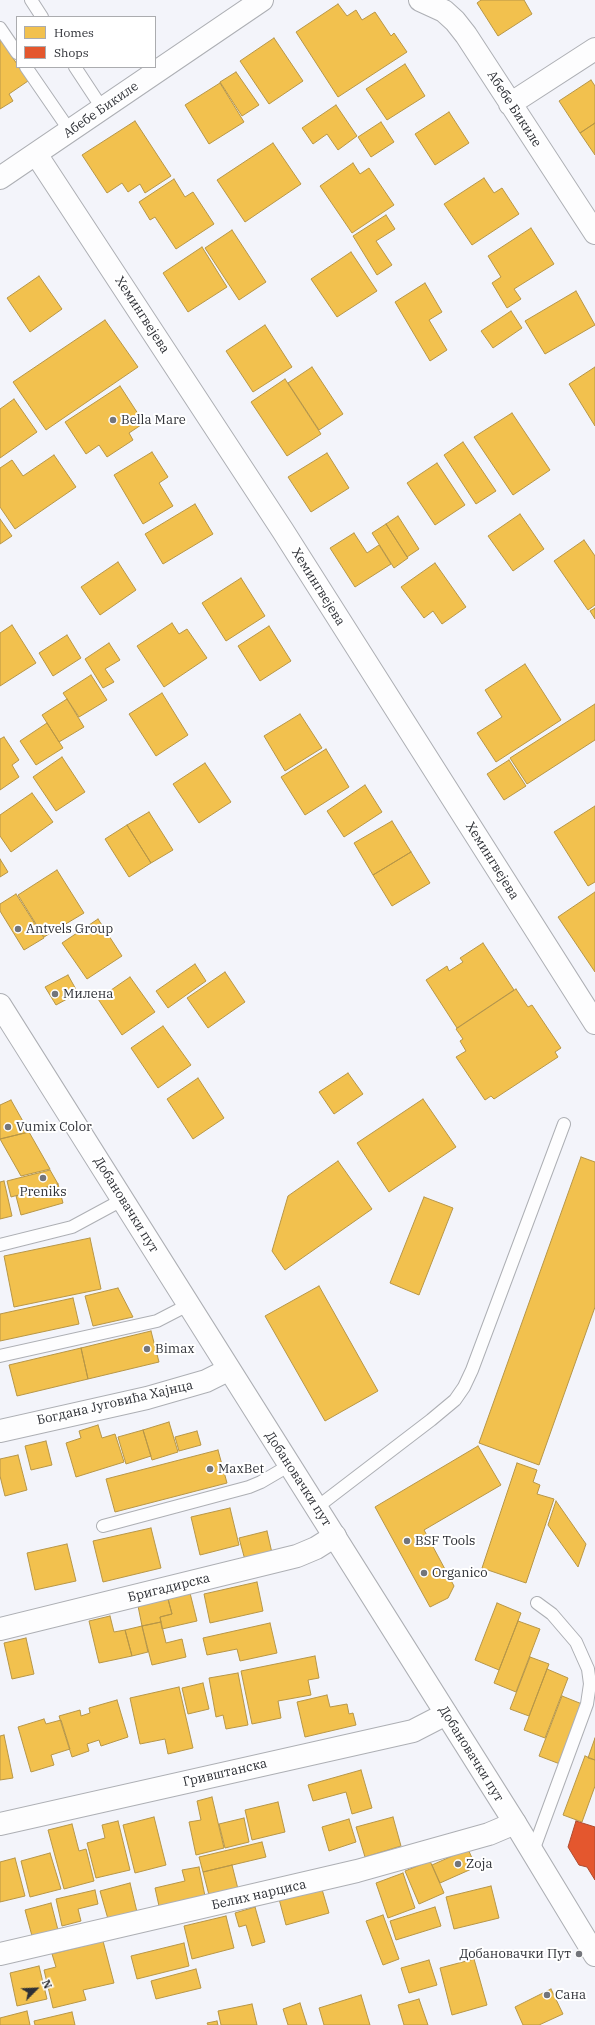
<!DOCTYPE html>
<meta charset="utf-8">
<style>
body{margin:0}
#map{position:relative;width:595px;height:2025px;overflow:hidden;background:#f3f4fa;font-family:"IBM Plex Serif",serif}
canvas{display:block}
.legend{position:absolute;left:16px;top:16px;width:140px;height:52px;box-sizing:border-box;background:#fff;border:1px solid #abacaf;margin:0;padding:5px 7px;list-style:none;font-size:12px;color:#2e3036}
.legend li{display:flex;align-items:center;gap:8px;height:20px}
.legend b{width:20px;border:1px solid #abacaf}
.north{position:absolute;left:16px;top:1969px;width:40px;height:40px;-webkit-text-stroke:3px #fff;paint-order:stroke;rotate:66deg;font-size:11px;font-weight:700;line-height:16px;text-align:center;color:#2e3036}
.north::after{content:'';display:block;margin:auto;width:14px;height:18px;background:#2e3036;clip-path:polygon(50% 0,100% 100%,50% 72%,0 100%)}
</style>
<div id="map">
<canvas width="595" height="2025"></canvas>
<ul class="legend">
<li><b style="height:11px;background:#f2c14e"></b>Homes</li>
<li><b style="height:11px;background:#e4572e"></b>Shops</li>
</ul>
<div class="north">N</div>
</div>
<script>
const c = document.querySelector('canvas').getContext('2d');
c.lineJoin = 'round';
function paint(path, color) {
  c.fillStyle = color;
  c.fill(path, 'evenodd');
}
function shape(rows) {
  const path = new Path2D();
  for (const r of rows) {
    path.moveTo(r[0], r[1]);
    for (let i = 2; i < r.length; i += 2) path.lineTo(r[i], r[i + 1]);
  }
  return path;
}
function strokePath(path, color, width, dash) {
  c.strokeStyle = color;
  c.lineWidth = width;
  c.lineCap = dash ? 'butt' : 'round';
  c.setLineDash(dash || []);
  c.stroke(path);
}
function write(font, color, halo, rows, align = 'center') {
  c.font = font + ' "IBM Plex Serif",serif';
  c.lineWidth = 4;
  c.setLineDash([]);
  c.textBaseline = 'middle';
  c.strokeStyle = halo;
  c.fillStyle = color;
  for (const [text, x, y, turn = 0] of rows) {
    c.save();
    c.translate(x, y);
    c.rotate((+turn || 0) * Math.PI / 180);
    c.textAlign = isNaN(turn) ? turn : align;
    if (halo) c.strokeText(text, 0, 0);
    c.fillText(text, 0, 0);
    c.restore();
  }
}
const homes = shape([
 [481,0,524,0,532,14,498,36,477,3,481,0],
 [338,4,347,16,356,10,362,20,375,12,391,36,394,33,407,52,338,97,296,32,338,4],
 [274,38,303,81,269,104,240,61,274,38],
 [0,39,17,64,17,67,19,67,28,81,9,94,13,101,0,109,0,39],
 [405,64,425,96,387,120,366,89,405,64],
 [236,72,259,105,242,116,220,82,236,72],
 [591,80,595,86,595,123,580,133,559,101,591,80],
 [220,83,244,122,209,144,185,105,220,83],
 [336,105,357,136,338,150,327,134,313,144,302,128,336,105],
 [449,112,469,143,435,165,415,134,449,112],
 [135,121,171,176,145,193,140,184,128,192,122,183,107,193,82,155,135,121],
 [381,122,394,142,371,157,358,137,381,122],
 [595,123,595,155,580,133,595,123],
 [273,143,301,184,245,222,217,180,273,143],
 [353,163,360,174,369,168,394,205,352,233,320,186,353,163],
 [484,178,494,193,502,188,519,214,472,245,444,204,484,178],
 [174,179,185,197,193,192,214,224,176,249,155,217,150,220,139,202,174,179],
 [386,215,395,229,376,241,392,265,377,275,353,236,386,215],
 [531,228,554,264,514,289,521,299,507,308,492,283,501,277,488,256,531,228],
 [232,230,266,282,239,300,205,248,232,230],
 [202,247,227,287,188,312,163,273,202,247],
 [351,252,377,291,337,317,311,279,351,252],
 [39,276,62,309,30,332,7,298,39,276],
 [425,283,442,312,429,320,447,350,430,361,395,302,425,283],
 [576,291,595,325,545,354,525,321,576,291],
 [511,311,522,328,493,348,481,331,511,311],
 [105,320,138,367,46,430,13,382,105,320],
 [265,325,292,367,253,392,226,351,265,325],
 [312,367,343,414,319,430,288,383,312,367],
 [595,367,595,426,569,384,595,367],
 [285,379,321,434,287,456,251,402,285,379],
 [120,386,144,423,129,433,133,440,107,457,99,445,86,454,65,422,120,386],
 [14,399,37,432,0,458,0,409,14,399],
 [512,413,550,470,513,495,474,437,512,413],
 [463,442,496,491,476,504,444,455,463,442],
 [152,452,168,477,159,483,173,506,143,524,114,475,152,452],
 [327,453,349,488,311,512,288,477,327,453],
 [54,455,76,487,15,529,0,507,0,468,12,460,23,476,54,455],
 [437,463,465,505,435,525,407,483,437,463],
 [195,504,213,534,163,564,145,534,195,504],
 [520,514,544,549,513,571,488,536,520,514],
 [398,516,419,549,407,557,386,524,398,516],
 [0,519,12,536,0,544,0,519],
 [386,524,408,558,394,568,372,533,386,524],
 [354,533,367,553,379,545,391,564,355,587,330,548,354,533],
 [584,540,595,556,595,605,588,610,554,561,584,540],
 [118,562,136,590,100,615,81,587,118,562],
 [435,563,466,607,442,624,433,611,424,618,401,587,435,563],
 [241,578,265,616,226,641,202,603,241,578],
 [595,608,595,619,590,611,595,608],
 [172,623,179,634,187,629,207,658,164,687,137,646,172,623],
 [12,625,36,663,0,686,0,633,12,625],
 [269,626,291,661,260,681,238,646,269,626],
 [67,635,81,658,53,676,39,653,67,635],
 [109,643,120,660,105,669,114,682,103,688,85,659,109,643],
 [525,664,561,720,496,762,477,733,502,717,485,690,525,664],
 [91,675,107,700,79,717,63,693,91,675],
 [162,693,188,735,156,756,129,714,162,693],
 [67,699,84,727,59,742,42,715,67,699],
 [595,704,595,740,527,784,510,758,595,704],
 [300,714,322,748,285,771,264,736,300,714],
 [47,723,63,748,36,765,20,741,47,723],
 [4,737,19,760,12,765,19,777,0,790,0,739,4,737],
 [326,749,349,787,305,815,281,777,326,749],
 [62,757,85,792,56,811,33,777,62,757],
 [509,760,526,786,504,800,487,774,509,760],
 [205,763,231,802,199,823,173,784,205,763],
 [365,785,382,812,344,837,327,811,365,785],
 [32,793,53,822,11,852,0,836,0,815,32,793],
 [595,806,595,882,588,886,554,832,595,806],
 [149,812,173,850,151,863,127,825,149,812],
 [392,821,411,852,373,875,354,843,392,821],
 [127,825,151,863,129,877,105,839,127,825],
 [411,852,430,883,392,906,373,875,411,852],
 [0,859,8,872,0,877,0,859],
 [57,870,84,913,44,937,18,895,57,870],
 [595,892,595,972,558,917,595,892],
 [16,894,44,938,24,950,0,911,0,904,16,894],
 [98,919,122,956,87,979,62,943,98,919],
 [483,943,514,990,457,1028,426,980,447,966,449,971,463,962,460,958,483,943],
 [195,964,206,981,168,1008,156,991,195,964],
 [225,972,245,1002,208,1028,187,998,225,972],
 [68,975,78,993,56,1005,45,987,68,975],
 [130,977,155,1012,122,1035,98,999,130,977],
 [516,989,528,1007,532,1005,561,1048,555,1052,558,1057,494,1099,491,1096,485,1100,456,1057,466,1051,460,1041,463,1039,456,1029,516,989],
 [163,1026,191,1065,158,1088,131,1048,163,1026],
 [348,1073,363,1094,334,1114,319,1092,348,1073],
 [198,1078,224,1118,193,1139,167,1099,198,1078],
 [423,1099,456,1147,389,1192,357,1143,423,1099],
 [11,1100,29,1132,0,1139,0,1105,11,1100],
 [29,1132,50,1169,21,1176,0,1139,29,1132],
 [581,1157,595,1162,595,1307,539,1465,479,1443,581,1157],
 [338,1161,372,1209,285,1270,272,1251,288,1196,338,1161],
 [50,1170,58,1184,11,1197,7,1181,50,1170],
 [4,1181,12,1216,0,1219,0,1182,4,1181],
 [58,1184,63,1203,21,1215,16,1196,58,1184],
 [424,1197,453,1208,419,1295,390,1283,424,1197],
 [90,1238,101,1289,14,1307,4,1256,90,1238],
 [319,1286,378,1391,325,1421,265,1316,319,1286],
 [118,1288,133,1317,93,1326,85,1296,118,1288],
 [73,1298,79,1324,0,1341,0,1314,73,1298],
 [151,1331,159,1362,88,1379,81,1348,151,1331],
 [81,1348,88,1379,17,1396,9,1365,81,1348],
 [169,1422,178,1452,152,1460,143,1430,169,1422],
 [98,1425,102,1438,115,1434,124,1462,76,1477,66,1443,81,1438,79,1431,98,1425],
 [143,1430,151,1456,126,1464,118,1437,143,1430],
 [197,1431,201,1445,179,1451,175,1437,197,1431],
 [46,1441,52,1465,31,1470,25,1446,46,1441],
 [478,1446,501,1485,424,1530,454,1586,448,1598,430,1607,375,1507,478,1446],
 [218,1450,227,1483,115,1512,106,1479,218,1450],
 [18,1455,27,1490,5,1496,0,1476,0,1459,18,1455],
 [517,1463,537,1470,533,1482,540,1485,537,1494,554,1499,526,1583,482,1568,517,1463],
 [556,1501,586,1544,578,1567,548,1525,556,1501],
 [230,1508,239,1545,200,1555,191,1517,230,1508],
 [151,1528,161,1568,103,1582,93,1541,151,1528],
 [267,1531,272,1553,245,1560,239,1538,267,1531],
 [67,1544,76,1581,35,1590,27,1553,67,1544],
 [257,1582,263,1611,210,1623,204,1594,257,1582],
 [190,1593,197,1621,162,1629,160,1617,172,1614,168,1599,190,1593],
 [168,1599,172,1614,160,1617,161,1622,142,1626,138,1606,168,1599],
 [497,1603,521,1613,499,1670,475,1660,497,1603],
 [110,1616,114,1632,125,1630,132,1656,99,1663,89,1621,110,1616],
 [518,1621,540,1629,516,1692,494,1683,518,1621],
 [161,1622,166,1643,182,1639,186,1657,152,1665,142,1626,161,1622],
 [270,1623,277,1653,240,1661,237,1649,207,1655,203,1638,270,1623],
 [142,1626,148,1652,132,1656,125,1630,142,1626],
 [26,1638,34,1674,12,1679,4,1643,26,1638],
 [315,1656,319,1678,308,1680,311,1695,278,1701,281,1718,252,1724,241,1671,315,1656],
 [530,1657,549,1664,529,1716,510,1709,530,1657],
 [547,1669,568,1678,545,1738,524,1730,547,1669],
 [238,1673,248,1725,226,1729,223,1715,216,1717,209,1678,238,1673],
 [203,1683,209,1709,188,1714,182,1688,203,1683],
 [179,1687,193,1748,168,1754,165,1739,140,1744,130,1698,179,1687],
 [327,1695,330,1707,347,1704,349,1714,353,1713,356,1725,305,1737,297,1702,327,1695],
 [562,1696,582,1704,560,1764,539,1756,562,1696],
 [117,1700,128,1737,101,1746,99,1740,87,1744,89,1751,72,1757,59,1716,80,1710,81,1716,90,1713,89,1708,117,1700],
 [44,1719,46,1724,61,1720,70,1749,51,1755,54,1765,31,1772,18,1727,44,1719],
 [4,1735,13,1778,0,1780,0,1736,4,1735],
 [595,1738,595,1760,588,1758,595,1738],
 [585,1756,595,1760,595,1786,582,1822,563,1815,585,1756],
 [361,1770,372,1808,352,1814,346,1792,313,1801,308,1785,361,1770],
 [212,1797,224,1848,196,1855,189,1822,201,1820,197,1801,212,1797],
 [278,1802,285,1832,252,1840,245,1810,278,1802],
 [154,1817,166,1865,135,1873,123,1825,154,1817],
 [393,1817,401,1846,365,1857,356,1827,393,1817],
 [244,1818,249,1842,225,1848,219,1824,244,1818],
 [349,1819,356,1842,329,1851,322,1827,349,1819],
 [118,1821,130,1870,96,1878,87,1843,105,1838,102,1825,118,1821],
 [72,1824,79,1851,86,1849,94,1881,64,1889,48,1830,72,1824],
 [262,1842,266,1857,203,1872,199,1857,262,1842],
 [468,1849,476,1867,440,1883,432,1865,468,1849],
 [50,1853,61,1889,30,1897,21,1861,50,1853],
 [15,1858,25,1896,0,1902,0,1862,15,1858],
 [430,1861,444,1893,419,1904,405,1871,430,1861],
 [232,1865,238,1889,209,1895,203,1872,232,1865],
 [199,1867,205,1896,159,1906,155,1888,185,1881,182,1870,199,1867],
 [403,1873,415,1908,388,1918,376,1883,403,1873],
 [130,1883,137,1912,108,1919,100,1891,130,1883],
 [321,1886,329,1913,286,1925,279,1899,321,1886],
 [491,1886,499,1918,454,1929,446,1897,491,1886],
 [95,1890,98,1904,78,1909,81,1921,62,1926,56,1899,95,1890],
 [51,1903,58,1930,32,1936,25,1910,51,1903],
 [255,1907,265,1942,252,1946,246,1925,239,1927,235,1913,255,1907],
 [435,1907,441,1926,396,1940,390,1921,435,1907],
 [383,1915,399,1959,383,1965,366,1921,383,1915],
 [226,1916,234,1948,192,1959,184,1926,226,1916],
 [103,1941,114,1983,83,1990,86,2000,53,2008,44,1970,56,1967,52,1954,103,1941],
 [184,1943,189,1966,137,1979,131,1956,184,1943],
 [474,1959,487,2005,452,2015,440,1968,474,1959],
 [429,1960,437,1985,409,1993,401,1968,429,1960],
 [39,1966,47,1999,17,2006,10,1973,39,1966],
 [196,1969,201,1988,156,1999,151,1981,196,1969],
 [551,1989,563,2014,539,2025,523,2025,515,2007,551,1989],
 [361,1995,370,2025,324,2025,319,2008,361,1995],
 [419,1999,428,2025,404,2025,398,2005,419,1999],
 [300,2003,307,2025,288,2025,283,2009,300,2003],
 [252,2004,257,2025,221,2025,218,2011,252,2004],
 [27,2011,30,2025,0,2025,0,2018,27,2011],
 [72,2012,75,2025,35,2025,34,2021,72,2012],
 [217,2021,218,2025,208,2025,207,2023,217,2021]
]);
const shops = shape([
 [576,1821,595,1827,595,1880,587,1867,579,1865,568,1847,576,1821]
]);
const service = shape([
 [31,0,42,17],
 [0,28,17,53],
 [26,67,70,131],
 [75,67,102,108],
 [0,1245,72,1227,122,1200],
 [0,1356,157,1321,188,1305],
 [316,1508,431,1420,455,1400,464,1387,472,1370,564,1124],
 [103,1526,249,1487,261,1482,290,1465],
 [533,1851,587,1704,590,1684,588,1669,576,1642,552,1614,537,1603]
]);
const minor = shape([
 [420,0,444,11,455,21,466,35,595,233],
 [510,104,595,49],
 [36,154,283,531,595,1023],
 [0,178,262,0],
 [0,1431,147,1398,206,1381,228,1370],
 [0,1629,297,1556,316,1548,335,1536],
 [0,1824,413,1731,446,1714],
 [0,1954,357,1871,489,1834,515,1823]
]);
const tertiary = shape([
 [0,1005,515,1823,595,1955]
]);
const markers = [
 [113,420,4,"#73757b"],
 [18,929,4,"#73757b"],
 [55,994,4,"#73757b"],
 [8,1127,4,"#73757b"],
 [43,1178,4,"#73757b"],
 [147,1349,4,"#73757b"],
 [210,1469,4,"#73757b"],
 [407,1541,4,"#73757b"],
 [424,1573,4,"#73757b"],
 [458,1864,4,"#73757b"],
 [579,1954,4,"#73757b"],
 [547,1995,4,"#73757b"]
];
const streetNames = [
 ["Абебе Бикиле",514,109,57],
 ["Абебе Бикиле",101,110,-35],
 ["Хемингвејева",142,315,57],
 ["Хемингвејева",318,587,58],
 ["Хемингвејева",492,861,58],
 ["Добановачки пут",126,1205,58],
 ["Богдана Југовића Хајнца",115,1403,-13],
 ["Добановачки пут",298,1479,57],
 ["Бригадирска",169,1588,-14],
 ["Добановачки пут",471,1754,58],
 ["Гривштанска",225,1773,-13],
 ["Белих нарциса",259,1895,-13]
];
const poiNames = [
 ["Bella Mare",121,420],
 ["Antvels Group",26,929],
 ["Милена",63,994],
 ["Vumix Color",16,1127],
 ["Preniks",43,1192,"center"],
 ["Bimax",155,1349],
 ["MaxBet",218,1469],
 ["BSF Tools",415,1541],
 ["Organico",432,1573],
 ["Zoja",466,1864],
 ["Добановачки Пут",571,1954,"right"],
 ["Сана",555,1995]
];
paint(homes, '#f2c14e');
strokePath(homes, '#b79647', 1);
paint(shops, '#e4572e');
strokePath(shops, '#ad4b30', 1);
strokePath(service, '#adafb4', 14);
strokePath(minor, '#adafb4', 24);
strokePath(tertiary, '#adafb4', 24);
strokePath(service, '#fdfdfe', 12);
strokePath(minor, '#fdfdfe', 22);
strokePath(tertiary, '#fdfdfe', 22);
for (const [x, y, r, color] of markers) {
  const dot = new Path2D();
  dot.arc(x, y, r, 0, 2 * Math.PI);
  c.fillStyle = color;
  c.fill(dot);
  strokePath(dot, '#fff', 1.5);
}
write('13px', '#2e3036', '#fff', streetNames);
write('13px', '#2e3036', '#fff', poiNames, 'left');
</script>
